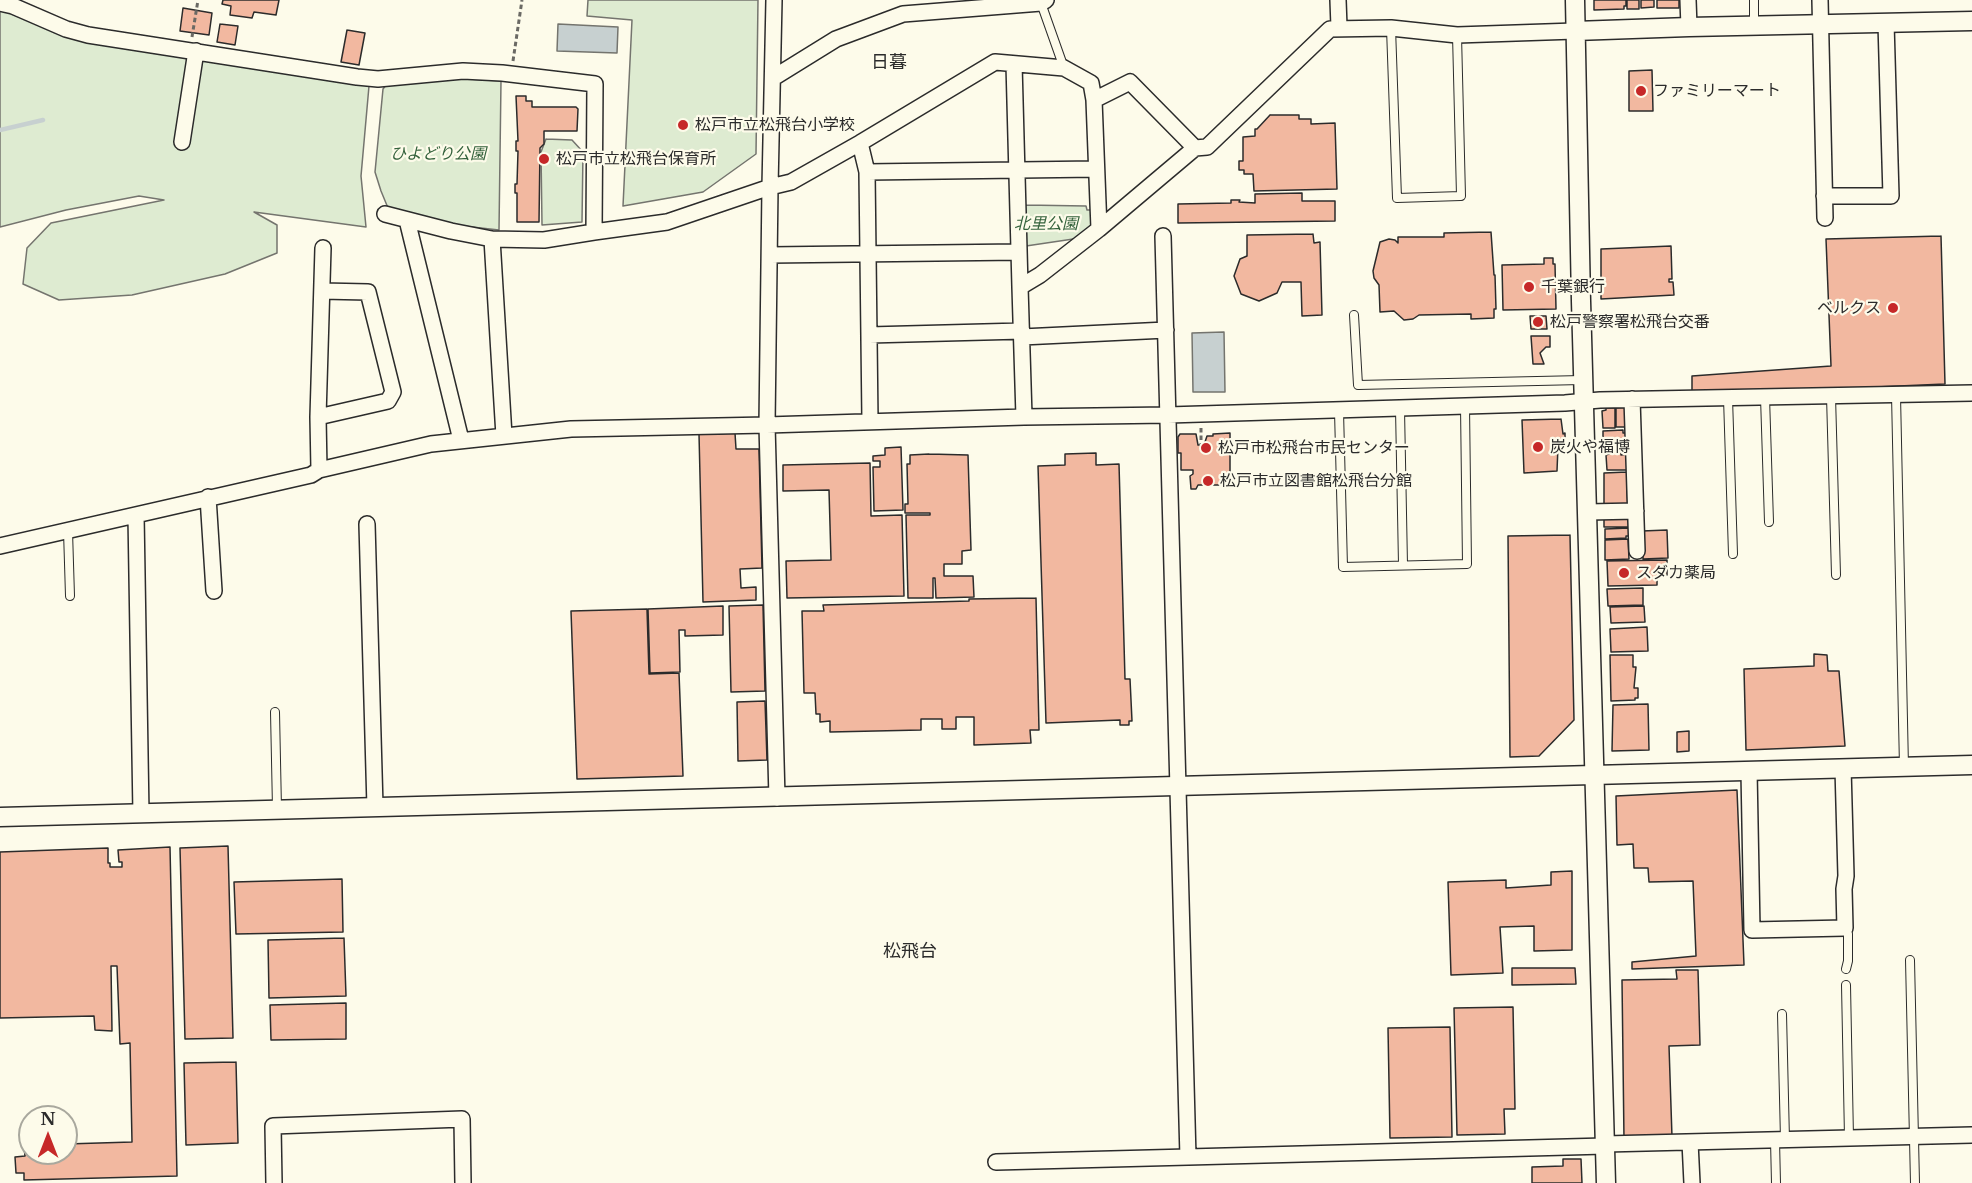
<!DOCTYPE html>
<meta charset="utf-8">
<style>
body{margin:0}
#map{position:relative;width:1972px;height:1183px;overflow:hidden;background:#fdfbea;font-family:"Libre Baskerville",serif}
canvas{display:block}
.north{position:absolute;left:18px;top:1105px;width:60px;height:60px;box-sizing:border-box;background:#fdfbea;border:2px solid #a9a89e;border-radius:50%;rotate:0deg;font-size:16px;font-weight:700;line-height:24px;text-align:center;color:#2b2b2b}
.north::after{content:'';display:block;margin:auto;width:21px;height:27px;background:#c62828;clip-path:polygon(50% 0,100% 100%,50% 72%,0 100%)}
</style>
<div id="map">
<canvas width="1972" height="1183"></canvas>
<div class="north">N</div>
</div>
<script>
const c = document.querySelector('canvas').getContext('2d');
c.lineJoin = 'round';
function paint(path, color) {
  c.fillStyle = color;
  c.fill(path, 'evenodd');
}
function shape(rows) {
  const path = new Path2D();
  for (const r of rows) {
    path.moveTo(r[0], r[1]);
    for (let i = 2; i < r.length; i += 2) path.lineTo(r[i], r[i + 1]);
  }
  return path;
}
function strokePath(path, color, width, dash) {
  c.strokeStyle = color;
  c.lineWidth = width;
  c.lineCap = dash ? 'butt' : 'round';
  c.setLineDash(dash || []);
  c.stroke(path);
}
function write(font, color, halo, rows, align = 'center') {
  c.font = font + ' "Libre Baskerville","Noto Sans JP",serif';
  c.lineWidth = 4.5;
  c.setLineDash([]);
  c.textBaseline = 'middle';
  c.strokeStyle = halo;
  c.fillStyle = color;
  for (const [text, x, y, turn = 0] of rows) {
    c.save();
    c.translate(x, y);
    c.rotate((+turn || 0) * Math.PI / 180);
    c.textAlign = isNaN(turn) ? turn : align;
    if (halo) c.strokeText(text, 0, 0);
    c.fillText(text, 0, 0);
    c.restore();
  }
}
const green = shape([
 [588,0,758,0,756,154,703,192,623,206,632,20,587,16,588,0],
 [0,8,7,8,9,13,64,34,120,46,369,86,361,176,366,227,254,212,277,225,277,253,225,274,132,295,59,300,23,284,27,248,51,223,164,200,139,196,66,210,0,227,0,8],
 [453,78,501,81,499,230,454,225,388,208,381,191,375,172,383,89,386,85,453,78],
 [546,139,572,140,583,152,582,222,542,225,541,152,546,139],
 [1025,205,1086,206,1087,210,1092,210,1092,228,1080,238,1026,246,1025,205]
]);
const water = shape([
 [558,24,618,27,617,53,557,51,558,24],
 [1224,332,1225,392,1193,392,1192,333,1224,332]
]);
const stream = shape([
 [0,130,43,120]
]);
const building = shape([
 [223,0,279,0,276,15,254,12,252,18,230,15,231,6,222,4,223,0],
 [1594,0,1626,0,1626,6,1624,6,1624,9,1594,10,1594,0],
 [1627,0,1639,0,1639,9,1627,9,1627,0],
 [1641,0,1654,0,1654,7,1641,8,1641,0],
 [1657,0,1679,0,1679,8,1657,8,1657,0],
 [183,8,212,13,209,35,180,31,183,8],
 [220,24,238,26,235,45,217,42,220,24],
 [347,30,365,33,359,65,341,62,347,30],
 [1652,70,1653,111,1629,111,1629,71,1652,70],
 [516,96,526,96,526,101,532,101,532,107,576,107,578,109,577,131,544,131,544,144,540,148,539,222,517,222,517,193,515,193,515,184,517,184,518,151,516,151,516,141,518,141,516,96],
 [1270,115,1299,115,1299,119,1311,119,1311,124,1335,123,1337,189,1254,191,1253,174,1244,174,1244,170,1239,170,1239,161,1243,161,1243,137,1255,136,1255,129,1257,129,1270,115],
 [1302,193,1302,201,1335,201,1335,221,1178,223,1178,204,1231,203,1231,200,1240,200,1239,202,1255,203,1255,194,1302,193],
 [1491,232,1494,275,1495,275,1496,309,1494,309,1494,318,1471,319,1471,314,1419,315,1413,319,1404,320,1394,311,1380,312,1379,285,1374,278,1373,271,1380,242,1389,239,1395,240,1398,243,1398,237,1444,237,1444,233,1491,232],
 [1313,234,1314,243,1320,242,1322,315,1302,316,1301,282,1282,282,1277,293,1259,301,1241,294,1234,276,1240,259,1247,256,1247,235,1313,234],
 [1941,236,1945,384,1692,395,1692,376,1831,366,1826,239,1941,236],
 [1671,246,1672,279,1669,279,1669,282,1673,282,1674,295,1601,299,1601,249,1671,246],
 [1544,258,1553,258,1553,264,1555,264,1556,309,1503,310,1502,265,1544,264,1544,258],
 [1530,316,1546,316,1547,329,1531,329,1530,316],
 [1531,336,1550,336,1550,347,1546,347,1540,353,1544,364,1533,364,1531,336],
 [1628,407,1628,427,1616,427,1616,408,1628,407],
 [1606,408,1615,408,1615,428,1603,428,1602,411,1606,410,1606,408],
 [1561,419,1563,434,1565,433,1565,445,1558,446,1557,471,1524,473,1522,420,1561,419],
 [1623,430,1623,433,1629,433,1627,446,1623,446,1623,448,1603,449,1603,431,1623,430],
 [735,433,736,449,759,449,762,568,740,569,741,588,756,587,756,600,703,602,699,434,735,433],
 [1230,433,1230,485,1198,485,1196,489,1191,489,1190,476,1193,474,1193,470,1181,470,1181,453,1178,453,1178,437,1180,434,1196,434,1198,445,1204,445,1207,436,1213,436,1213,434,1230,433],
 [901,447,903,510,874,511,873,467,880,467,880,461,873,461,873,456,885,455,885,448,901,447],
 [1621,451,1621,455,1628,454,1628,470,1607,470,1606,455,1609,454,1609,452,1621,451],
 [1096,453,1096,465,1119,464,1125,679,1130,679,1132,721,1129,721,1129,725,1120,725,1120,720,1046,723,1038,466,1065,465,1065,454,1096,453],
 [929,454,968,455,971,550,962,551,962,564,944,564,944,576,973,576,974,597,936,598,935,578,933,578,933,598,908,598,906,515,930,515,930,513,905,513,905,504,908,504,907,464,910,464,910,455,929,454],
 [870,463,871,516,902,515,904,596,787,598,786,561,831,560,829,490,783,491,783,465,870,463],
 [1627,472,1629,491,1627,491,1628,507,1604,507,1604,473,1627,472],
 [1629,517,1630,527,1604,527,1604,518,1629,517],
 [1629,528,1629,536,1626,536,1626,538,1605,539,1605,529,1629,528],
 [1667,530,1668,558,1643,559,1642,531,1667,530],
 [1570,535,1574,720,1539,756,1510,757,1508,536,1570,535],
 [1628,539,1629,559,1605,560,1605,540,1628,539],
 [1667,560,1667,575,1657,576,1657,585,1608,586,1607,561,1667,560],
 [1643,588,1643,605,1608,606,1607,589,1643,588],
 [1036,598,1039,730,1030,730,1031,743,974,745,974,717,956,717,956,729,942,729,942,719,921,719,921,730,830,732,830,721,820,722,820,714,816,714,815,693,804,693,802,611,824,611,823,605,969,601,969,599,1036,598],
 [763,605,765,691,731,692,729,606,763,605],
 [723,606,723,635,685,636,685,630,679,630,680,672,650,673,648,609,723,606],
 [1644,606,1645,622,1611,623,1610,607,1644,606],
 [647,609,649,674,679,673,683,776,577,779,571,611,647,609],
 [1647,627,1648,651,1611,652,1610,629,1647,627],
 [1814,654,1827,655,1828,671,1839,671,1845,746,1746,750,1744,669,1814,666,1814,654],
 [1610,655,1633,655,1633,667,1636,667,1634,688,1638,688,1638,698,1635,698,1635,700,1611,701,1610,655],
 [765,701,767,760,738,761,737,702,765,701],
 [1648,704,1649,750,1612,751,1613,705,1648,704],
 [1689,731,1689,751,1677,752,1677,732,1689,731],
 [1737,790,1744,965,1632,969,1632,962,1696,956,1693,881,1649,882,1648,868,1634,868,1633,844,1617,845,1616,796,1737,790],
 [228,846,233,1038,185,1039,180,848,228,846],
 [170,847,177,1176,24,1180,24,1173,16,1173,15,1157,25,1156,24,1146,30,1146,30,1153,66,1153,66,1144,132,1142,130,1043,120,1044,117,966,111,966,112,1031,95,1030,94,1016,0,1018,0,852,108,848,108,863,110,863,110,867,122,867,122,862,119,862,118,850,170,847],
 [1572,871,1572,950,1534,951,1534,926,1500,927,1503,973,1451,975,1448,882,1506,880,1506,888,1551,885,1551,872,1572,871],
 [342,879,343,932,236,934,234,882,342,879],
 [344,938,346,996,269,998,268,940,344,938],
 [1512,968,1575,968,1576,984,1512,985,1512,968],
 [1676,970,1698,970,1700,1045,1669,1046,1672,1137,1624,1140,1622,980,1677,979,1676,970],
 [346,1003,346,1039,271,1040,270,1005,346,1003],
 [1513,1007,1515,1109,1504,1109,1505,1134,1457,1135,1454,1008,1513,1007],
 [1450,1027,1452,1137,1390,1138,1388,1028,1450,1027],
 [236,1062,238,1143,186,1145,184,1063,236,1062],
 [1563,1159,1581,1159,1582,1183,1532,1183,1532,1167,1563,1166,1563,1159]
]);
const path = shape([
 [192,37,198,0],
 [513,61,522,0],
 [1201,428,1201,445]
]);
const service = shape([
 [1754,0,1754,25],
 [1041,3,1064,68],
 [1391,28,1397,198,1461,196,1457,35],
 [1354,315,1358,385,1582,380],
 [1896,395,1904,767],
 [1831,396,1836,575],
 [1765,397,1769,522],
 [1728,398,1733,554],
 [1400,409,1403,565],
 [1339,411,1343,567,1467,564,1465,406],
 [68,531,70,596],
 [275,712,277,809],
 [1845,928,1848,934,1848,961,1846,969],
 [1910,960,1915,1183],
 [1846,985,1849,1138],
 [1782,1014,1785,1140],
 [1775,1140,1776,1183]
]);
const minor = shape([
 [1338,0,1339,27],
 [1688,0,1689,27],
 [1820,0,1825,218],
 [0,3,13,6,66,29,88,35,357,77,378,79,463,71,502,73,595,84,594,232,667,222,770,187,774,0],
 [1014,64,1020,287],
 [773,78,836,39,903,14,1041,3,1046,0],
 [1094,100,1130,82,1195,148],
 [182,142,196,51],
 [860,143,867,172,870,421],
 [867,172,1096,169],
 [1824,196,1891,196,1886,23],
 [385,214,451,231,492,239,544,240,594,232],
 [407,220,461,440],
 [1099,229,1195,148,1207,147,1330,29,1391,28,1457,35,1575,31],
 [1163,236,1188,1157,1605,1146],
 [492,239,504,436],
 [770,255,1019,252],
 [869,335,1022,331],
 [1022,337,1166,330],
 [1632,399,1637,551],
 [318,417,388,401,393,392,368,292,322,291],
 [319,470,318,417,323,248],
 [208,497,214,591],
 [1588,512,1636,511],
 [136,515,141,814],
 [367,524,375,807],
 [0,546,311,475,319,470,431,444,571,429,767,425,1024,417,1168,415,1565,403,1600,400,1972,393],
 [1749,771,1752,930,1845,928,1844,889,1846,876,1843,768],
 [777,798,767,425,770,187,791,182,860,143,995,62,1064,68,1091,83,1094,100,1099,229,1040,275,1020,287,1024,417],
 [1690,1142,1692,1183],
 [1605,1144,1972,1135],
 [996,1162,1188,1157],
 [274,1183,273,1126,462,1119,463,1183]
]);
const tertiary = shape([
 [1575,0,1581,301,1606,1183],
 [1575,31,1689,27,1972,21],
 [0,817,1972,765]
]);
const markers = [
 [1641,91,6,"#c62828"],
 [683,125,6,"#c62828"],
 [544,159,6,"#c62828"],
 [1529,287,6,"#c62828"],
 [1893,308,6,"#c62828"],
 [1538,322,6,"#c62828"],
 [1538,447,6,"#c62828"],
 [1206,448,6,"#c62828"],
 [1208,481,6,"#c62828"],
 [1624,573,6,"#c62828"]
];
const poiNames = [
 ["ファミリーマート",1653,91],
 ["松戸市立松飛台小学校",695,125],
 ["松戸市立松飛台保育所",556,159],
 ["千葉銀行",1541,287],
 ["ベルクス",1881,308,"right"],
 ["松戸警察署松飛台交番",1550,322],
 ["炭火や福博",1550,447],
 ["松戸市松飛台市民センター",1218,448],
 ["松戸市立図書館松飛台分館",1220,481],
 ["スダカ薬局",1636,573]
];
const parkNames = [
 ["ひよどり公園",438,154],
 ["北里公園",1046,224]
];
const neighbourhoodNames = [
 ["日暮",889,63],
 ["松飛台",910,952]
];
paint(green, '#deebd1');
strokePath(green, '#74746e', 1.5);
paint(water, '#c7d0d0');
strokePath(water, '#74746e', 1.5);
strokePath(stream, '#c7d0d0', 4.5);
paint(building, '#f2b8a0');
strokePath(building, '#2b2b2b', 1.5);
strokePath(service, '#2b2b2b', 10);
strokePath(minor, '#2b2b2b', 18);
strokePath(tertiary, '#2b2b2b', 21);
strokePath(path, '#6a6964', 3, [4.5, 3]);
strokePath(service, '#fdfbea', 8);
strokePath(minor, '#fdfbea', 15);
strokePath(tertiary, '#fdfbea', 18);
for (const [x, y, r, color] of markers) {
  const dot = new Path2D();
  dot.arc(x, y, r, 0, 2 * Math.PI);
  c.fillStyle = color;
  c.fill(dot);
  strokePath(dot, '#fdfbea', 2);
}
write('16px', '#2b2b2b', '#fdfbea', poiNames, 'left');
write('italic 16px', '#34623c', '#fdfbea', parkNames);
write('18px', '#2b2b2b', '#fdfbea', neighbourhoodNames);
</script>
